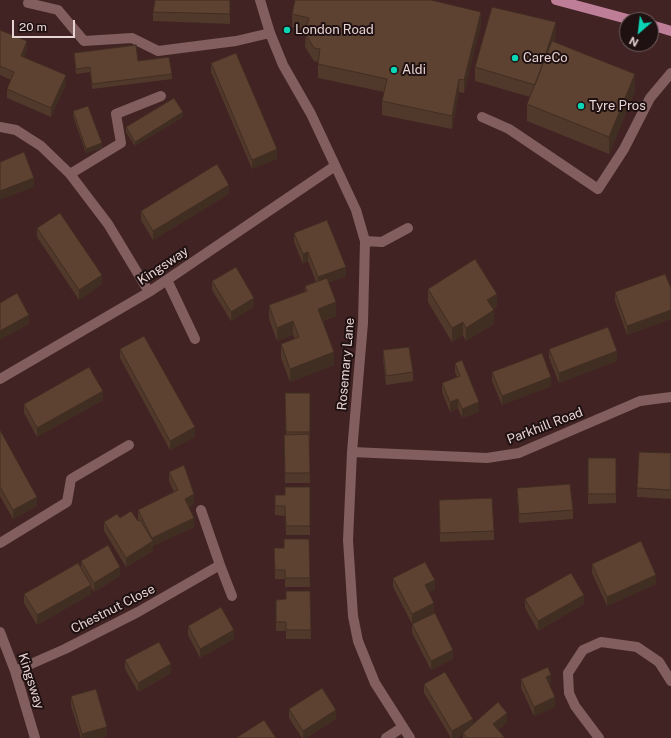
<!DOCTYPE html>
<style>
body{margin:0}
#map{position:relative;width:671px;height:738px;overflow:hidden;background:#412323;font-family:"Public Sans",sans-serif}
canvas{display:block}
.north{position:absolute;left:619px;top:12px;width:40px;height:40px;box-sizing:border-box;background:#1f1111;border:1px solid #6f5f5f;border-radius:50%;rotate:208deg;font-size:11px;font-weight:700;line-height:16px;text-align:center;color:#e8d3d3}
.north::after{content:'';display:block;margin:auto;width:14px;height:18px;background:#0ad5b5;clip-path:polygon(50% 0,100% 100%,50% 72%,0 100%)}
.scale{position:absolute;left:12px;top:20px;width:63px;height:18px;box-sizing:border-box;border:2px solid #e8d3d3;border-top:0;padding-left:5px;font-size:12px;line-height:14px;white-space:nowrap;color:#e8d3d3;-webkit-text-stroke:3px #1f1111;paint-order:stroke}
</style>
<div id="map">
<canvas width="671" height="738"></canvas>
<div class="north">N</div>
<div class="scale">20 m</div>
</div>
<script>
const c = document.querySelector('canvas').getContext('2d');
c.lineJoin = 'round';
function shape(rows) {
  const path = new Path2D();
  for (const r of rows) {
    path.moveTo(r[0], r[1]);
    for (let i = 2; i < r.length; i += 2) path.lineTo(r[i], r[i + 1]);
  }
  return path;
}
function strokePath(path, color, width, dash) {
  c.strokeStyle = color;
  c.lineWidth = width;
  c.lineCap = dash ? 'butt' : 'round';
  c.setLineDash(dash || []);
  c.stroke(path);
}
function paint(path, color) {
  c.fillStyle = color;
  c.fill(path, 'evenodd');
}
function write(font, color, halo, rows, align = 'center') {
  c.font = font + ' "Public Sans",sans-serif';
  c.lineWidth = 4;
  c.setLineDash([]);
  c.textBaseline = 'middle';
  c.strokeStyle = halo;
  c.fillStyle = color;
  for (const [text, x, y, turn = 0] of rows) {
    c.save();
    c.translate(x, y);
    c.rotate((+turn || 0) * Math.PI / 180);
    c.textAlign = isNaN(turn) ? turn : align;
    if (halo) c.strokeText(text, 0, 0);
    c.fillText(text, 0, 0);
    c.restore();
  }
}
const minor = shape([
 [260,0,270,33,283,65,311,114,356,210,365,241,363,323,352,452,348,540,353,616,358,641,375,683,410,738],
 [28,3,58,10,84,41,132,38,158,51,236,41,270,33],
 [482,117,509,129,598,189,624,149,650,98,671,73],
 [0,127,16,130,41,146,70,174,108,224,149,292],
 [70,174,121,143,116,114,161,96],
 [365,241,382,242,408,228],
 [167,280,195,339],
 [0,379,149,292,335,166],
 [352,452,487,458,519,453,640,401,671,397],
 [0,543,67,502,71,479,129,445],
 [220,565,232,596],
 [0,632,15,671,35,738],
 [15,671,65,649,138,612,220,565,201,510],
 [386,738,403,727],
 [599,738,575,706,569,693,568,673,583,650,601,642,637,647,659,662,671,681]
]);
const major = shape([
 [556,0,631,20],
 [651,25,671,31]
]);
const wall = shape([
 [230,0,230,24,153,21,153,12],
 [292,14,481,25,464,93,459,92,452,129,382,115,382,101,384,92,318,78,318,62,314,61,305,47,306,31,292,27],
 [0,30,27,50,24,57,66,84,51,117,7,98,7,89,11,80,0,75],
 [556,35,554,42,635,91,609,154,527,121,527,104,530,97,475,81,475,67],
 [74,53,138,61,172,74,172,79,92,89,90,72,76,74,74,57],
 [211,63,277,159,252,169,211,72],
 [73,111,102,148,86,153,73,116],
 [183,117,135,146,126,132,126,127],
 [229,194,153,240,141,220,141,211],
 [37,228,102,284,79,300,37,237],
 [294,233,346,276,329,282,336,316,323,321,334,365,290,382,281,358,281,344,295,339,293,335,277,341,269,319,269,305,305,292,305,286,316,282,308,261,303,264,294,242],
 [212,281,254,307,231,321,212,290],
 [671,288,671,319,627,335,615,301,615,292],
 [428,289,497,307,493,309,494,324,466,341,463,335,452,342,428,302],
 [120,349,195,437,170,450,120,358],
 [549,349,617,361,559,383,549,358],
 [383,350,413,372,413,381,386,385,383,359],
 [455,363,479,412,462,418,458,408,450,412,442,392,442,383,457,377,455,372],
 [492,372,551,386,502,405,492,381],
 [285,393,310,393,310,441,309,441,310,483,285,483,284,435,286,435],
 [103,400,37,437,24,413,24,404],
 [0,430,37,506,13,519,0,496],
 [671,453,671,499,637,497,637,488],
 [588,458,616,458,616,503,588,504],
 [169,472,194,503,189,507,194,527,153,546,153,551,126,567,104,531,104,522,120,518,138,521,139,521,138,519,138,510,174,492,169,481],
 [310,487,310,535,286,535,285,516,275,515,275,495,285,495],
 [517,488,573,510,573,519,519,523,517,497],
 [439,500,494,531,494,540,440,542],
 [309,539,310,587,285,587,285,579,275,579,274,548,284,548],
 [81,561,120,576,94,592,91,587,91,594,37,625,24,603,24,594,81,567],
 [592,564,656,584,607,606,592,573],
 [393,578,435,590,429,592,434,613,412,624,393,587],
 [310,591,311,639,286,639,286,631,276,631,276,600,286,599],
 [525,599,584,604,538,631,525,608],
 [412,624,453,659,431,670,412,633],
 [188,626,234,639,200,658,188,635],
 [125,660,171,673,138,692,125,669],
 [521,679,551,684,550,685,555,707,534,716,521,688],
 [424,684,473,724,507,722,498,730,505,738,463,738,463,734,457,738,451,738,424,693],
 [71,696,107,736,99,738,81,738,71,706],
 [289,709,336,719,306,738,302,738,289,718]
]);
const shadedWall = shape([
 [481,12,481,25,464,93,464,80],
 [556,22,556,35,536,98,536,85],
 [27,41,27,50,21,65,21,56],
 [635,74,635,91,609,154,609,137],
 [66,75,66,84,51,117,51,108],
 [459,79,459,92,452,129,452,116],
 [183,112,183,117,135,146,135,142],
 [102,143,102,148,86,153,86,149],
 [277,149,277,159,252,169,252,160],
 [34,178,34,187,0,200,0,191],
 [229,185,229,194,153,240,153,231],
 [308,252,308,261,303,264,303,254],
 [346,267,346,276,318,287,318,277],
 [102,275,102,284,79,300,79,290],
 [497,294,497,307,487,313,487,300],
 [254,298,254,307,231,321,231,312],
 [336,302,336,316,318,322,318,309],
 [494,310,494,324,466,341,466,328],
 [671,310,671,319,627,335,627,326],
 [29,315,29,324,0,340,0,331],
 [293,321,293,335,277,341,277,328],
 [463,322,463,335,452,342,452,328],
 [617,351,617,361,559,383,559,373],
 [334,352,334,365,290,382,290,369],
 [551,377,551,386,502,405,502,396],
 [103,391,103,400,37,437,37,428],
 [458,399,458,408,450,412,450,402],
 [479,402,479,412,462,418,462,409],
 [195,427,195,437,170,450,170,441],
 [194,494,194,503,185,509,185,499],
 [37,497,37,506,13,519,13,510],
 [194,518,194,527,153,546,153,551,126,567,126,558,152,542,152,538],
 [120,567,120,576,94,592,94,583],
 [656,575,656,584,607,606,607,597],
 [435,580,435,590,425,594,425,585],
 [91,585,91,594,37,625,37,615],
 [584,595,584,604,538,631,538,621],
 [434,603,434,613,412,624,412,614],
 [234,630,234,639,200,658,200,649],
 [453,650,453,659,431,670,431,661],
 [171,664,171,673,138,692,138,683],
 [551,675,551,684,546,686,546,677],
 [555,697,555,707,534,716,534,707],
 [336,710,336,719,306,738,303,738,303,731],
 [507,713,507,722,493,734,493,724],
 [473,719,473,728,463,733,463,734,457,738,452,738,452,731],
 [107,727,107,736,99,738,82,738,82,734]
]);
const building = shape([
 [155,0,230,0,230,14,153,12,155,0],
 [295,0,431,0,481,12,464,80,459,79,452,116,382,101,387,79,318,64,320,49,314,48,305,33,309,18,292,14,295,0],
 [492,7,556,22,540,72,535,85,475,67,492,7],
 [0,30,27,41,21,56,66,75,51,108,7,89,14,72,0,66,0,30],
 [552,41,635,74,609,137,527,104,552,41],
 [136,45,138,61,169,57,172,74,92,84,90,67,76,69,74,53,136,45],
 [236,53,277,149,252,160,211,63,236,53],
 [174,98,183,112,135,142,126,127,174,98],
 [88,106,102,143,86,149,73,111,88,106],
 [24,152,34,178,0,191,0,162,24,152],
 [217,164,229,185,153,231,141,211,217,164],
 [60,213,102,275,79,290,37,228,60,213],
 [327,220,346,267,318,277,308,252,303,254,294,233,327,220],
 [475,259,497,294,487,300,494,310,466,328,463,322,452,328,428,289,475,259],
 [236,267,254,298,231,312,212,281,236,267],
 [665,274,671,288,671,310,627,326,615,292,665,274],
 [327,278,336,302,318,309,334,352,290,369,281,344,299,337,293,321,277,328,269,305,307,291,305,286,327,278],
 [17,293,29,315,0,331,0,303,17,293],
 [608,327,617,351,559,373,549,349,608,327],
 [144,336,195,427,170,441,120,349,144,336],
 [409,347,413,372,386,376,383,350,409,347],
 [542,353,551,377,502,396,492,372,542,353],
 [462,360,479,402,462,409,458,399,450,402,442,383,460,376,455,363,462,360],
 [89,367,103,391,37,428,24,404,89,367],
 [285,393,310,393,310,432,286,432,285,393],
 [0,430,37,497,13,510,0,487,0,430],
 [309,434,310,473,285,473,284,435,309,434],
 [639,452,671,453,671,490,637,488,639,452],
 [588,458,616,458,616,494,588,494,588,458],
 [184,465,194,494,185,499,194,518,152,538,138,510,178,490,169,472,184,465],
 [570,484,573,510,519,514,517,488,570,484],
 [285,487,310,487,310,526,286,526,285,506,275,506,275,495,285,495,285,487],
 [492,498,494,531,440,533,439,500,492,498],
 [131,511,138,521,140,520,153,541,126,558,104,522,117,514,120,518,131,511],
 [284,539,309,539,310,578,285,578,285,570,275,570,274,548,284,548,284,539],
 [641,541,656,575,607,597,592,564,641,541],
 [108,545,120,567,94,583,81,561,108,545],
 [425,562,435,580,425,585,434,603,412,614,393,578,425,562],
 [78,563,91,585,37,615,24,594,78,563],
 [571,573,584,595,538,621,525,599,571,573],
 [286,591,310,591,311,630,286,630,286,622,276,622,276,600,286,599,286,591],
 [221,607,234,630,200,649,188,626,221,607],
 [435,613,453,650,431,661,412,624,435,613],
 [159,642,171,664,138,683,125,660,159,642],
 [548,667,551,675,546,677,555,697,534,707,521,679,548,667],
 [445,672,473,719,452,731,424,684,445,672],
 [322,688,336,710,303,731,289,709,322,688],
 [96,689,107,727,82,734,71,696,96,689],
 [498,702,507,713,493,724,505,738,467,738,463,733,498,702],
 [264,720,276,738,236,738,264,720]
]);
const markers = [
 [287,30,4,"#0ad5b5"],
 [515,58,4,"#0ad5b5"],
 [394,70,4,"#0ad5b5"],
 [581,106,4,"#0ad5b5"]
];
const poiNames = [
 ["London Road",295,30],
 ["CareCo",523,58],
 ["Aldi",402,70],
 ["Tyre Pros",589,106]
];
const streetNames = [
 ["Kingsway",163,266,-34],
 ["Rosemary Lane",346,364,-85],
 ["Parkhill Road",545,426,-21],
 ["Chestnut Close",113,609,-27],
 ["Kingsway",31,681,72]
];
strokePath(minor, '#825e5e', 10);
strokePath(major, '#be7e98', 10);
paint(wall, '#50382a');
paint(shadedWall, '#412e22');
paint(building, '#5d4131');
strokePath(building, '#412e22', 1);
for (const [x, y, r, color] of markers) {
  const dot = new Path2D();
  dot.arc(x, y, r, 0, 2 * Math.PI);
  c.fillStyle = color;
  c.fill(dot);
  strokePath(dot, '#1f1111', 1.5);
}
write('13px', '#e8d3d3', '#1f1111', poiNames, 'left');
write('13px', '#e8d3d3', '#1f1111', streetNames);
</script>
